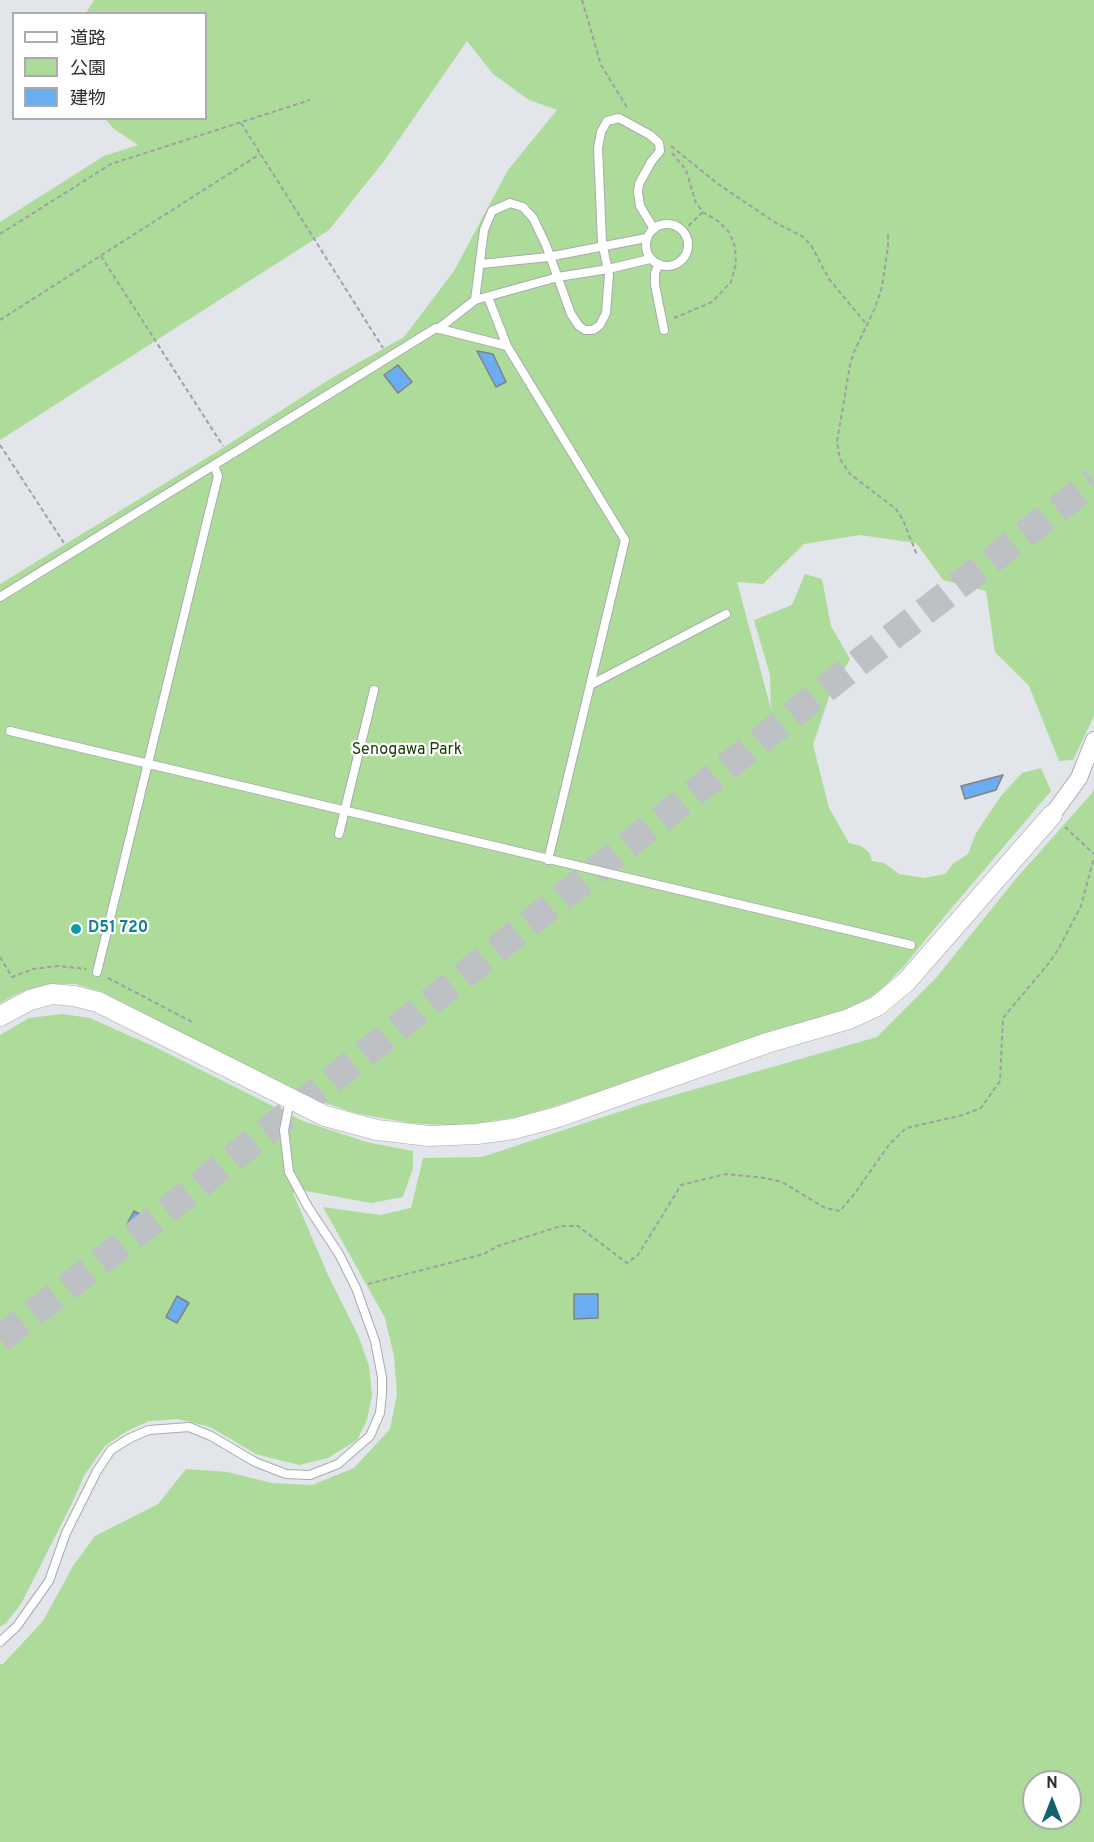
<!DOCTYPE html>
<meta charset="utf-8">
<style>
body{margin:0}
#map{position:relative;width:1094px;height:1842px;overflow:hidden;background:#e2e5e9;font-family:Overpass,"Noto Sans JP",sans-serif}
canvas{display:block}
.legend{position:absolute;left:12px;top:12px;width:195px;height:108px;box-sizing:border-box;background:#fff;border:2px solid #abacad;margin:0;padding:8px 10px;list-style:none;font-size:18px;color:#2e2f31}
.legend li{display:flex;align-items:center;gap:12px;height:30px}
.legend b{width:30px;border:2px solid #abacad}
.north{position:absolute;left:1022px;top:1770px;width:60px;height:60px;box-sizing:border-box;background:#fff;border:2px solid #abacad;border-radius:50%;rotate:0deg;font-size:16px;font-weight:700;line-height:24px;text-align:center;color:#2e2f31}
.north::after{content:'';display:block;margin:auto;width:21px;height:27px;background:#14626b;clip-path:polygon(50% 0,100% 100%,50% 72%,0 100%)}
</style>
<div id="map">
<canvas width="1094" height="1842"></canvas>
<ul class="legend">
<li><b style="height:8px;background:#fff"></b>道路</li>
<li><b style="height:16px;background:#addb9a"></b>公園</li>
<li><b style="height:16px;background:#6cadf2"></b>建物</li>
</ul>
<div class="north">N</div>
</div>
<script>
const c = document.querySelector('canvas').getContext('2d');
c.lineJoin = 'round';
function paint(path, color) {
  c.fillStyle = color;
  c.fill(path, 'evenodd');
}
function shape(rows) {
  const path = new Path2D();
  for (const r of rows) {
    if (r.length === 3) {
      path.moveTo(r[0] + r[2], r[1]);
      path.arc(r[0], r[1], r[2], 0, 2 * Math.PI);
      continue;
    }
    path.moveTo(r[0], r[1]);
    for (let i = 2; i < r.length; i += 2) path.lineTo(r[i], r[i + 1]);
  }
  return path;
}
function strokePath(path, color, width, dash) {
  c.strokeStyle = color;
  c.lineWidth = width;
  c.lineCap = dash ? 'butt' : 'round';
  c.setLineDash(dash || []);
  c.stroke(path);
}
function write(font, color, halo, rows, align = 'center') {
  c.font = font + ' Overpass,sans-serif';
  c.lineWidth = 4.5;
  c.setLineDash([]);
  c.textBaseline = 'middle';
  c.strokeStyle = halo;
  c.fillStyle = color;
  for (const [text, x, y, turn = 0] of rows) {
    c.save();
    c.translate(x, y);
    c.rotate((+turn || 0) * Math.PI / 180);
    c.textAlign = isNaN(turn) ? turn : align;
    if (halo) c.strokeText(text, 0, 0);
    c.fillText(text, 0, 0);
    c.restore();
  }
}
const green = shape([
 [94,0,1094,0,1094,716,1073,760,1059,761,1029,686,995,652,986,591,943,580,916,543,860,535,804,544,763,584,737,582,771,709,770,675,754,620,792,605,805,574,822,579,831,626,850,659,829,697,813,745,829,808,849,843,861,846,869,852,872,861,884,863,899,874,924,878,945,874,954,863,968,854,976,833,1001,796,1022,773,1041,768,1051,791,944,917,905,965,876,995,831,1016,549,1108,517,1117,462,1126,409,1123,355,1113,305,1096,102,992,75,984,49,984,21,992,0,1003,0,584,218,451,335,376,404,337,454,271,508,170,557,110,529,100,493,74,467,41,384,161,329,230,0,440,0,222,104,156,138,145,114,129,105,119,206,118,206,14,86,13],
 [1094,788,1094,1842,0,1842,0,1664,3,1664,43,1621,73,1566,95,1536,158,1504,186,1469,227,1472,272,1483,312,1485,354,1468,390,1429,397,1394,394,1356,385,1318,323,1207,380,1215,411,1208,423,1158,482,1157,643,1104,877,1037,936,978,1014,881,1092,793],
 [1034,1782,1070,1782,1070,1818,1034,1818],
 [62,1014,90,1018,157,1048,303,1121,366,1142,413,1151,413,1168,403,1197,371,1203,306,1191,293,1193,328,1275,358,1335,369,1366,372,1395,367,1420,357,1440,328,1458,299,1465,256,1454,210,1427,178,1419,149,1421,127,1431,105,1446,85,1474,72,1503,21,1604,6,1623,0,1627,0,1035,29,1018]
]);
const building = shape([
 [477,351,493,354,506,382,496,387,477,351],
 [398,365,412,382,398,393,384,375,398,365],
 [1003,775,996,790,965,799,961,786,1003,775],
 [134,1211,146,1218,139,1231,127,1224,134,1211],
 [574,1294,598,1294,598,1318,574,1319,574,1294],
 [177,1296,189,1303,177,1323,166,1317,177,1296]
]);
const motorwayTunnel = shape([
 [0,1339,176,1203,863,659,1094,481]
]);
const path = shape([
 [582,0,601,65,628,109],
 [241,123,383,348],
 [671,146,718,184,776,223,802,236,811,245,829,279,867,325],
 [672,153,686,170,696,203,703,212,718,221,729,232,735,247,736,264,731,282,712,302,674,318],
 [683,231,703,212],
 [0,234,111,164,310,100],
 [888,235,888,247,882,287,875,308,854,352,850,365,837,442,840,459,850,474,896,509,903,520,917,555],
 [101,256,223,446],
 [0,320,260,154],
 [0,445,64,543],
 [1065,827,1094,854],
 [0,957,12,977,33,969,58,966,86,969],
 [108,978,194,1023],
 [368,1284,484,1254,498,1246,561,1226,578,1226,627,1263,638,1255,681,1185,726,1174,765,1178,782,1182,825,1208,840,1211,855,1193,888,1146,906,1128,963,1115,981,1108,1000,1081,1003,1018,1049,963,1059,948,1081,906,1094,857]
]);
const service = shape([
 [667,245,21],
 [481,264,548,257,646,238],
 [659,264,655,273,655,285,664,330],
 [488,297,507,346],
 [475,300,558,277,608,269,650,259],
 [438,329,475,300,484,230,492,211,510,203,523,207,533,218,546,245,571,314,579,326,585,330,593,330,600,325,606,313,609,275,602,242,598,148,601,132,607,121,619,118,650,135,659,143,660,151,651,162,639,184,638,192,640,206,654,229],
 [0,597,436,328,507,346,625,540,548,860],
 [590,685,726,614],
 [10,731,911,945],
 [339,834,374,690],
 [97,972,218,476,214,465],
 [0,1642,17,1626,49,1581,66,1533,97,1471,111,1450,130,1438,149,1430,189,1427,211,1436,255,1462,286,1474,310,1475,338,1464,370,1436,380,1413,382,1394,382,1377,375,1341,356,1288,339,1254,308,1207,289,1172,284,1130,290,1100]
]);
const minor = shape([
 [1052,815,1079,778,1094,740]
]);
const tertiary = shape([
 [0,1016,30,1000,52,994,74,996,98,1002,325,1116,377,1130,429,1136,477,1134,513,1129,558,1117,767,1043,849,1019,877,1006,906,982,1052,815]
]);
const markers = [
 [76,929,6,"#0f9aa8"]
];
const parkNames = [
 ["Senogawa Park",407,751]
];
const cultureNames = [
 ["D51 720",88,929]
];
paint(green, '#addb9a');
paint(building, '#6cadf2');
strokePath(building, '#808386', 1.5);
strokePath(motorwayTunnel, '#bec1c4', 28, [28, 14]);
strokePath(service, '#a8abae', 10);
strokePath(minor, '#a8abae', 18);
strokePath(tertiary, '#a8abae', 21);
strokePath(path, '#9ea0a4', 2, [4.5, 3]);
strokePath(service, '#fff', 8);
strokePath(minor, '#fff', 16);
strokePath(tertiary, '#fff', 20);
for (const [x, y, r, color] of markers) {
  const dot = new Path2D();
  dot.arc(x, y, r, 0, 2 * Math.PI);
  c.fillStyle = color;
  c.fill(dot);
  strokePath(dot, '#fff', 2);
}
write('16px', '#173a02', '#fff', parkNames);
write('bold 16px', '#0d838f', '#fff', cultureNames, 'left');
</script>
